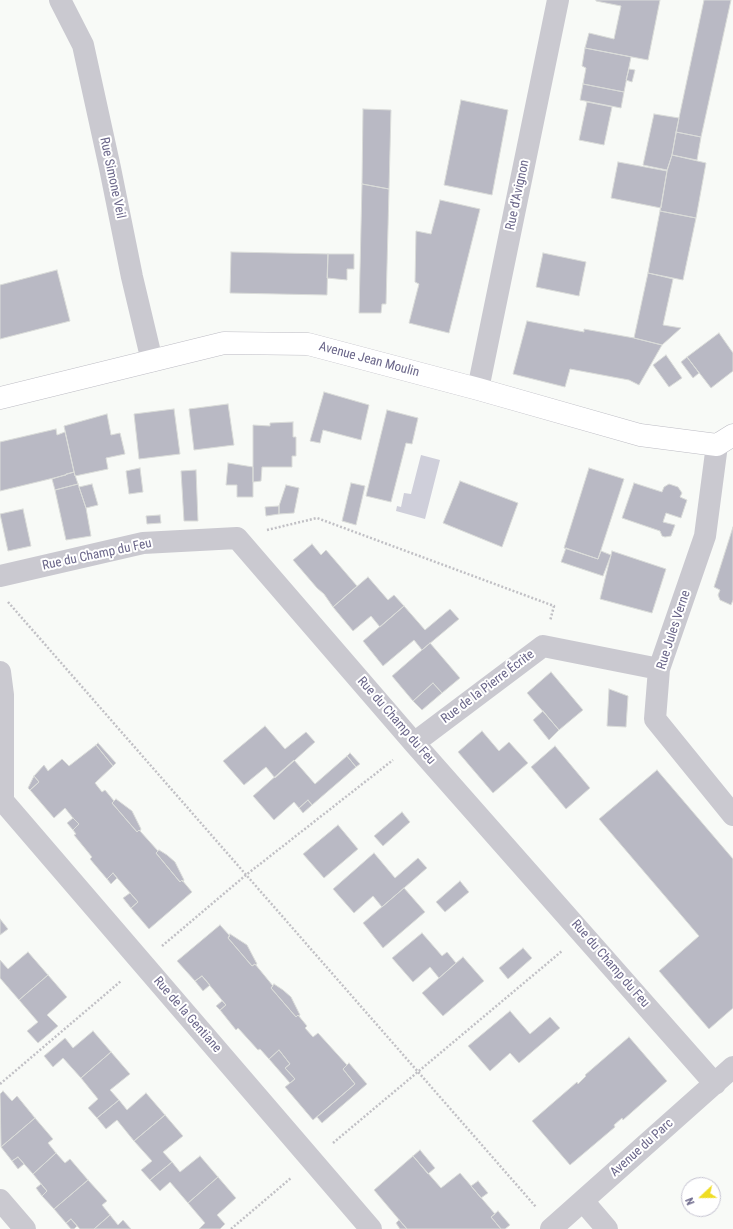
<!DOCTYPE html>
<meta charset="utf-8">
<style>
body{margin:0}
#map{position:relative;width:733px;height:1229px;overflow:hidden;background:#f8faf7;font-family:"Roboto Condensed",sans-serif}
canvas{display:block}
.north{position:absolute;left:681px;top:1177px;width:40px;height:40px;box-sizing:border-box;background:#fff;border:1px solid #c4c2d0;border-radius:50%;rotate:248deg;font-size:11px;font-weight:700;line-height:16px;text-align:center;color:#6b678a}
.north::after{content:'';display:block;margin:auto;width:14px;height:18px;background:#efdd22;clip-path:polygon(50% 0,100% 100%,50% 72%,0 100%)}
</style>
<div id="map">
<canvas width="733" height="1229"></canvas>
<div class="north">N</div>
</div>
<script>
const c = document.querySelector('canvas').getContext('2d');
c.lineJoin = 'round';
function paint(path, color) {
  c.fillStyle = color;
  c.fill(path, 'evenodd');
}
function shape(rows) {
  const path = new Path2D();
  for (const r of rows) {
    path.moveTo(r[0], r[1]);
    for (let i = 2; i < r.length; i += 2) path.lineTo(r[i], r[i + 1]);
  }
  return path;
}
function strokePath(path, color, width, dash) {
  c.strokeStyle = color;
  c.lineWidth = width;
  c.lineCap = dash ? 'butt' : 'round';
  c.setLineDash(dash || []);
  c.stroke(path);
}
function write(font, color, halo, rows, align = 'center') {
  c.font = font + ' "Roboto Condensed",sans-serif';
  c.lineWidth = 4;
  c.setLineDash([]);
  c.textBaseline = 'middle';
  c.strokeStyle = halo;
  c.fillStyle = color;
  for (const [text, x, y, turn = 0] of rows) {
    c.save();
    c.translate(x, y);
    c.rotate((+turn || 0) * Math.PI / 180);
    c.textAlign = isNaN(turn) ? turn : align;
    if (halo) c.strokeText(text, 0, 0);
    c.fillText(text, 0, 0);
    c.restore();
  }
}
const water = shape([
 [421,455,440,460,425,519,396,511,397,506,401,507,404,493,411,494]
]);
const building = shape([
 [596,0,660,0,648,60,585,48,589,33,614,39,621,6,596,1,596,0],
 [704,0,731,0,701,137,676,132,704,0],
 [585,48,631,57,624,92,583,84,586,68,582,66,585,48],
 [629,69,635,70,632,82,626,80,629,69],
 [583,84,624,92,621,108,580,100,583,84],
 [461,100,508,110,492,195,444,185,461,100],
 [587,102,612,107,604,145,579,140,587,102],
 [363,109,391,110,389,189,362,184,363,109],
 [654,114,679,118,672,155,667,170,643,165,654,114],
 [676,132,701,137,697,160,672,155,676,132],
 [672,155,706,163,696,218,660,211,667,171,672,155],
 [618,162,667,171,661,208,611,198,618,162],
 [362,184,389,189,386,304,382,304,381,313,359,313,362,184],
 [440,200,480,209,449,333,409,323,419,284,415,282,416,231,431,234,440,200],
 [660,211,696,218,683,280,648,273,660,211],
 [231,252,328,254,327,295,230,293,231,252],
 [543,253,586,262,579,296,536,287,543,253],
 [328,254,354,254,354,269,347,269,347,280,327,278,328,254],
 [57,270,70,321,0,339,0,285,57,270],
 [648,273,673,279,663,325,681,328,662,345,634,338,648,273],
 [527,321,584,332,584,329,634,338,662,345,639,385,629,380,570,369,565,387,513,374,527,321],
 [719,333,733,353,733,371,711,388,687,357,719,333],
 [666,355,682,378,669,387,653,365,666,355],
 [687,357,699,373,693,378,681,362,687,357],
 [324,392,369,405,361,440,323,430,320,443,310,441,324,392],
 [228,404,234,445,194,450,189,409,228,404],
 [174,409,180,454,139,459,134,414,174,409],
 [387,410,418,418,412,444,406,443,391,502,366,496,387,410],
 [107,414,111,435,120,433,125,454,106,458,108,469,75,476,64,426,107,414],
 [293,422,293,437,296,437,296,456,292,456,292,467,262,467,261,481,253,482,253,425,270,426,270,423,293,422],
 [56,429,57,435,65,432,74,472,66,474,66,475,0,491,0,442,56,429],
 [228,463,253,467,253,497,237,497,237,485,226,485,228,463],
 [140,468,143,492,129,494,126,471,140,468],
 [589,468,624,479,598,559,564,548,589,468],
 [196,470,198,521,184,521,181,471,196,470],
 [74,472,78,484,55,490,52,479,74,472],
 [460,481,518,503,502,547,443,523,460,481],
 [351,483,365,486,356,525,342,521,351,483],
 [634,483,662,492,664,487,669,484,678,487,682,493,680,497,687,500,681,518,666,513,663,522,675,525,671,536,665,537,662,536,660,531,622,518,634,483],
 [78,484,86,508,91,536,66,540,55,490,78,484],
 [92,484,98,505,86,508,79,487,92,484],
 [286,485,299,488,294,513,279,514,279,506,286,485],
 [279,506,279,514,266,516,265,507,279,506],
 [23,509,31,546,8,551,0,514,23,509],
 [160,515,161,523,147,524,146,516,160,515],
 [733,527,733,600,731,605,720,600,718,595,720,590,714,587,733,527],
 [312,544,321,555,326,550,357,586,333,607,324,594,317,588,293,560,312,544],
 [566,548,598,559,601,551,611,555,603,576,561,562,566,548],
 [612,551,666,569,652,613,600,599,612,551],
 [368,577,388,600,394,595,404,606,380,627,371,616,353,631,333,607,368,577],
 [404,606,425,630,450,609,459,619,422,650,414,640,383,666,363,641,404,606],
 [430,643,460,678,442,693,433,683,413,701,392,676,430,643],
 [551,672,583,710,559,730,527,693,551,672],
 [433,683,442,693,422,710,413,701,433,683],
 [609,689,628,696,626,727,607,726,609,689],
 [543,711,559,730,549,740,533,720,543,711],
 [265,726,285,749,306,732,315,742,275,778,266,767,244,785,223,761,265,726],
 [482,731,499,751,509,742,528,763,493,793,458,752,482,731],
 [98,743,116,763,113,766,96,745,98,743],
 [96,745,113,766,95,783,102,792,105,790,114,801,112,803,137,832,139,830,140,831,158,851,156,853,180,882,182,880,192,892,149,929,131,908,138,902,113,873,107,879,90,859,92,857,74,835,76,834,73,830,79,824,73,818,65,808,54,818,30,790,39,782,34,776,44,765,48,771,62,759,69,766,96,745],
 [555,746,590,788,566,809,531,767,555,746],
 [350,753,360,764,356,767,347,756,350,753],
 [347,756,356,767,312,805,308,800,299,808,294,802,274,820,253,796,294,760,315,784,347,756],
 [657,770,733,859,733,1008,709,1029,659,971,699,936,599,819,657,770],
 [34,776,39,782,30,790,28,788,34,776],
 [116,799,132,811,141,829,140,831,139,830,137,832,112,803,116,799],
 [308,800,312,805,303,813,299,808,308,800],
 [402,812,410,822,383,846,374,836,402,812],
 [73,818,79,824,73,830,67,823,73,818],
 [338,825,358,849,324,878,303,854,338,825],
 [159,850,167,855,175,862,184,880,183,882,182,880,180,882,156,853,159,850],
 [374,853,395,878,418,858,427,868,382,907,373,896,354,913,333,889,374,853],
 [113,873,117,878,111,884,107,879,113,873],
 [460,881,469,892,445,912,436,902,460,881],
 [404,888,425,912,383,948,363,923,404,888],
 [130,893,138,902,131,908,123,898,130,893],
 [0,919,8,929,0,935,0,919],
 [220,925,230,936,228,938,252,966,255,964,273,986,271,988,296,1017,298,1015,307,1026,305,1028,313,1037,318,1033,347,1065,343,1069,355,1084,313,1120,285,1087,295,1079,285,1068,290,1064,279,1050,269,1059,260,1049,258,1050,238,1028,236,1030,220,1010,226,1005,202,976,195,981,177,961,220,925],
 [422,933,442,956,447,952,456,963,439,978,430,967,413,982,392,958,422,933],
 [230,934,247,945,257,964,255,965,255,964,252,966,228,938,230,934],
 [523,948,532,958,508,979,499,968,523,948],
 [28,952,48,975,19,1000,0,978,0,960,8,969,28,952],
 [463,957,484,981,443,1016,422,993,463,957],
 [48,975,67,997,47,1015,58,1026,38,1043,27,1031,38,1022,19,1000,48,975],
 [202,976,210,985,203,991,195,981,202,976],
 [274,984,283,990,291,997,300,1015,299,1016,298,1015,296,1017,271,988,274,984],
 [222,1001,226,1005,220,1010,216,1006,222,1001],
 [510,1011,530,1034,550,1017,560,1028,519,1063,510,1053,490,1071,468,1046,510,1011],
 [93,1031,111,1052,81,1078,63,1058,53,1067,44,1056,65,1038,73,1048,93,1031],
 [629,1037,667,1081,623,1120,622,1118,614,1125,615,1127,570,1165,532,1121,577,1082,578,1084,586,1076,585,1075,629,1037],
 [279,1050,290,1064,285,1068,295,1079,290,1083,269,1059,279,1050],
 [111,1052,130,1074,110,1090,119,1100,97,1118,88,1108,98,1099,81,1078,111,1052],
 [349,1063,367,1084,322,1123,317,1117,355,1084,343,1069,349,1063],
 [3,1091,12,1101,17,1096,35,1118,1,1147,0,1094,3,1091],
 [146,1093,165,1115,134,1141,117,1120,106,1129,97,1118,119,1100,127,1110,146,1093],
 [165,1115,183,1136,163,1152,172,1162,150,1180,141,1170,152,1161,134,1141,165,1115],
 [35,1118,53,1139,48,1143,56,1153,33,1174,18,1157,12,1161,1,1147,35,1118],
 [420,1150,435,1168,428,1174,413,1156,420,1150],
 [56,1153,65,1163,70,1159,88,1180,54,1209,42,1196,47,1191,33,1174,56,1153],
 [200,1156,218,1177,188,1203,170,1182,160,1191,150,1180,172,1162,180,1172,200,1156],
 [413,1156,441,1188,460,1173,495,1214,491,1217,501,1229,407,1229,374,1190,413,1156],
 [18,1157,24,1164,18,1169,12,1161,18,1157],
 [218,1177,236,1198,217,1215,225,1224,220,1229,199,1229,205,1223,188,1203,218,1177],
 [88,1180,107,1201,102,1205,110,1215,94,1229,80,1229,71,1219,66,1223,54,1209,88,1180],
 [478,1181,488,1193,481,1198,471,1186,478,1181],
 [41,1184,47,1191,42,1196,36,1188,41,1184],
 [498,1211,510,1225,505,1229,501,1229,491,1217,498,1211],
 [110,1215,118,1225,123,1220,131,1229,94,1229,110,1215],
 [71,1219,77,1226,74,1229,71,1229,66,1223,71,1219],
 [399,1220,407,1229,400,1229,396,1223,399,1220]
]);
const path = shape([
 [267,530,317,518,554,606,550,621],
 [8,602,536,1207],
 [162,946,246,875,393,760],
 [0,1084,121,981],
 [333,1143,562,951],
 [231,1229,291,1178]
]);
const minor = shape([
 [60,0,83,45,110,168,132,277,152,361],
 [478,389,558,0],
 [717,445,705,536,659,669,655,719,733,815],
 [0,576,143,543,237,538,414,743,715,1084],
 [0,672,3,695,3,801],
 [414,743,543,646,659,669],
 [3,801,371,1229],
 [0,1200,25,1229],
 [583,1201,607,1229],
 [551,1229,733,1067]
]);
const major = shape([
 [0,398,224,343,308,344,478,389,640,435,717,445,733,435]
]);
const streetNames = [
 ["Rue Simone Veil",112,178,78],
 ["Rue d'Avignon",518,195,-78],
 ["Avenue Jean Moulin",369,360,15],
 ["Rue du Champ du Feu",97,555,-12],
 ["Rue Jules Verne",674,630,-72],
 ["Rue de la Pierre Écrite",488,687,-37],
 ["Rue du Champ du Feu",396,721,49],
 ["Rue du Champ du Feu",610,964,49],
 ["Rue de la Gentiane",187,1015,49],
 ["Avenue du Parc",642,1148,-42]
];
paint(water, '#cfcfda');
paint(building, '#b9b9c4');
strokePath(building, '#dadcd9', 1);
strokePath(major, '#bdbcc4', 23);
strokePath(path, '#c1c0c5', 2.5, [2, 2]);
strokePath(minor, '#cac9d0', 22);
strokePath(major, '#fff', 22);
write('13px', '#6b678a', '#fff', streetNames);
</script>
